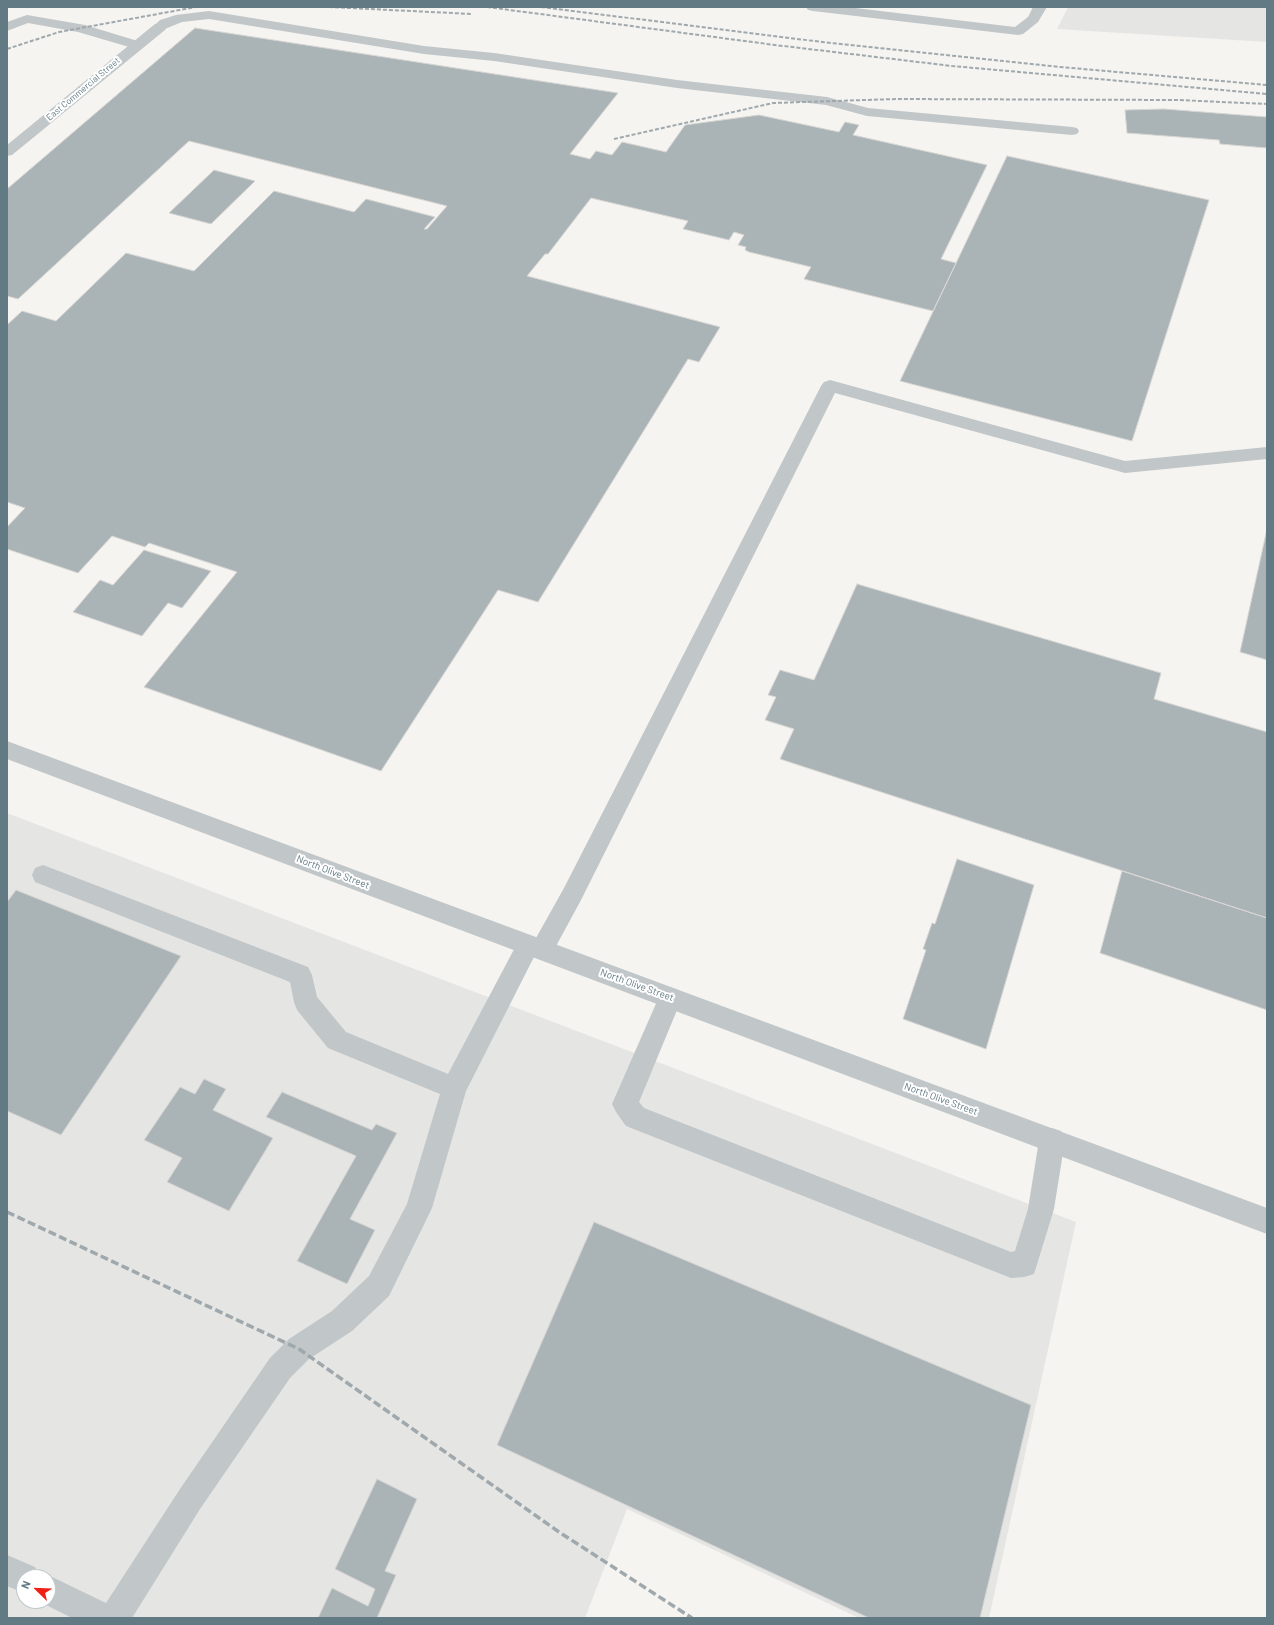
<!DOCTYPE html>
<style>
body{margin:0}
#map{position:relative;width:1274px;height:1625px;overflow:hidden;background:#f5f4f0;font-family:Barlow,sans-serif}
canvas{display:block}
.frame{position:absolute;inset:0;border:8px solid #617a83;pointer-events:none}
.north{position:absolute;left:16px;top:1569px;width:40px;height:40px;box-sizing:border-box;background:#fff;border:1px solid #c0cacd;border-radius:50%;rotate:293deg;font-size:11px;font-weight:700;line-height:16px;text-align:center;color:#617a83}
.north::after{content:'';display:block;margin:auto;width:14px;height:18px;background:#f01f15;clip-path:polygon(50% 0,100% 100%,50% 72%,0 100%)}
</style>
<div id="map">
<canvas width="1274" height="1625"></canvas>
<div class="frame"></div>
<div class="north">N</div>
</div>
<script>
const c = document.querySelector('canvas').getContext('2d');
c.lineJoin = 'round';
function paint(path, color) {
  c.fillStyle = color;
  c.fill(path, 'evenodd');
}
function shape(rows) {
  const path = new Path2D();
  for (const r of rows) {
    path.moveTo(r[0], r[1]);
    for (let i = 2; i < r.length; i += 2) path.lineTo(r[i], r[i + 1]);
  }
  return path;
}
function strokePath(path, color, width, dash) {
  c.strokeStyle = color;
  c.lineWidth = width;
  c.lineCap = dash ? 'butt' : 'round';
  c.setLineDash(dash || []);
  c.stroke(path);
}
function write(font, color, halo, rows, align = 'center') {
  c.font = font + ' Barlow,sans-serif';
  c.lineWidth = 4;
  c.setLineDash([]);
  c.textBaseline = 'middle';
  c.strokeStyle = halo;
  c.fillStyle = color;
  for (const [text, x, y, turn = 0] of rows) {
    c.save();
    c.translate(x, y);
    c.rotate((+turn || 0) * Math.PI / 180);
    c.textAlign = isNaN(turn) ? turn : align;
    if (halo) c.strokeText(text, 0, 0);
    c.fillText(text, 0, 0);
    c.restore();
  }
}
const built = shape([
 [1068,7,1267,7,1267,42,1057,29],
 [7,813,1076,1222,989,1618,859,1618,627,1509,585,1618,7,1618],
 [24,1577,48,1577,48,1601,24,1601]
]);
const building = shape([
 [195,28,618,93,570,154,590,159,596,151,612,155,622,142,666,152,685,125,759,115,839,132,845,122,859,125,853,135,987,165,941,259,956,263,933,311,804,279,811,267,749,252,745,250,746,247,738,245,744,235,734,232,729,240,683,229,688,221,591,198,548,254,545,254,527,276,720,327,699,362,688,359,538,602,498,590,381,771,144,687,237,572,149,543,145,547,112,536,78,573,7,549,7,527,25,508,7,502,7,325,22,311,56,321,126,253,194,271,274,191,354,212,366,199,435,217,424,229,427,229,447,206,189,141,18,299,7,296,7,189,195,28],
 [1164,109,1267,117,1267,148,1220,144,1219,140,1127,133,1125,110,1164,109],
 [1007,156,1209,200,1132,441,900,381,1007,156],
 [214,170,255,181,211,224,169,213,214,170],
 [1267,529,1267,660,1240,652,1267,529],
 [144,550,211,571,182,608,168,603,142,636,73,612,100,580,113,585,144,550],
 [857,584,1161,673,1154,699,1267,732,1267,918,780,759,794,729,765,720,776,697,768,695,780,670,814,680,857,584],
 [957,859,1034,885,986,1049,903,1019,926,950,923,949,932,923,935,924,957,859],
 [1122,871,1267,918,1267,1010,1100,953,1122,871],
 [16,890,181,956,61,1135,7,1111,7,902,16,890],
 [204,1079,226,1089,213,1110,273,1138,229,1211,167,1182,182,1158,144,1140,180,1087,195,1094,204,1079],
 [282,1092,372,1130,376,1124,397,1133,350,1219,375,1230,347,1284,297,1261,356,1156,266,1117,282,1092],
 [594,1222,1031,1405,980,1618,869,1618,497,1445,594,1222],
 [377,1479,417,1499,385,1571,396,1575,377,1618,318,1618,332,1588,368,1606,375,1589,335,1569,377,1479]
]);
const lane = shape([
 [806,7,847,7,1015,27,1028,17,1033,7,1047,7,1038,22,1023,34,1018,35,813,11,808,10,806,7],
 [209,11,424,46,494,53,677,80,827,97,868,108,1072,127,1077,128,1079,131,1077,134,1072,135,867,116,826,105,677,88,494,61,424,54,209,19,182,22,160,31,155,30,153,27,160,20,176,15,209,11],
 [27,15,85,25,141,42,143,45,141,48,136,49,78,32,28,23,7,31,7,22,27,15],
 [830,380,1125,461,1267,447,1267,459,1125,473,835,393,580,902,550,957,542,960,534,957,466,1091,432,1208,389,1296,352,1331,309,1359,290,1378,200,1509,132,1618,72,1618,38,1601,48,1601,48,1577,43,1577,48,1575,106,1603,180,1489,270,1358,289,1339,332,1311,369,1276,407,1204,440,1094,328,1048,297,1010,294,1002,290,982,35,882,32,875,35,868,43,865,51,868,308,967,312,975,317,997,346,1032,448,1074,520,938,528,935,536,938,564,888,821,386,824,382,830,380],
 [670,987,678,990,682,998,639,1102,644,1108,1011,1252,1015,1251,1028,1209,1039,1140,1043,1131,1052,1128,1061,1131,1065,1140,1054,1209,1034,1274,1024,1277,1011,1278,626,1126,616,1112,612,1104,662,990,670,987],
 [7,1555,35,1567,39,1577,24,1577,24,1593,7,1586,7,1555]
]);
const street = shape([
 [160,23,165,24,167,27,165,30,12,155,7,156,7,145,155,24,160,23],
 [7,741,1267,1208,1267,1234,7,759,7,741]
]);
const railFar1 = shape([
 [329,7,472,14],
 [487,7,775,45,952,66,1267,94],
 [541,7,822,42,1060,67,1267,85],
 [7,49,59,32,196,7],
 [614,139,773,103,896,99,1178,100,1267,104]
]);
const rail = shape([
 [7,1212,299,1349,559,1532,692,1618]
]);
const farStreetnames = [
 ["East Commercial Street",83,89,-40]
];
const streetNames = [
 ["North Olive Street",333,872,21],
 ["North Olive Street",637,985,20],
 ["North Olive Street",941,1099,20]
];
paint(built, '#e5e5e3');
paint(building, '#aab4b7');
strokePath(building, '#d6d5d3', 1);
paint(lane, '#c1c6c8');
paint(street, '#c1c6c8');
strokePath(railFar1, '#9fa8ac', 2, [4, 2]);
strokePath(rail, '#9fa8ac', 3.5, [8, 3.5]);
write('9px', '#617a83', '#fff', farStreetnames);
write('10px', '#617a83', '#fff', streetNames);
</script>
